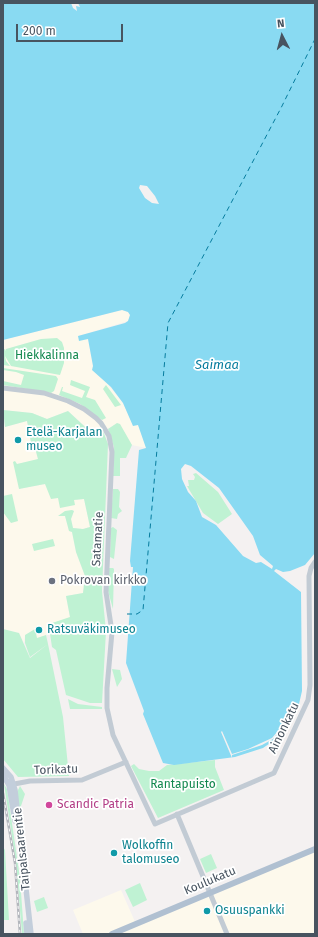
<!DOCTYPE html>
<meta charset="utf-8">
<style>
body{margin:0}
#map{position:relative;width:318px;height:937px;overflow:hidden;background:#f4f1f1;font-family:"Fira Sans",sans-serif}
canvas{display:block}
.frame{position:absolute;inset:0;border:4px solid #485460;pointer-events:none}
.north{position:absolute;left:262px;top:16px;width:40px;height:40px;-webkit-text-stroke:3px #fff;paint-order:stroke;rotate:354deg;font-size:11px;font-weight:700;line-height:16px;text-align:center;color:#485460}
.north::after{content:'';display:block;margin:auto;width:14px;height:18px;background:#485460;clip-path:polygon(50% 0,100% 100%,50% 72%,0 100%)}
.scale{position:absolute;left:16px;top:24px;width:107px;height:18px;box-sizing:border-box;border:2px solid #485460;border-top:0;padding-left:5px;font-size:12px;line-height:14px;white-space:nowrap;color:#485460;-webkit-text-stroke:3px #fff;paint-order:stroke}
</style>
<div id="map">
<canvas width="318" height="937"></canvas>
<div class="frame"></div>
<div class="north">N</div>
<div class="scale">200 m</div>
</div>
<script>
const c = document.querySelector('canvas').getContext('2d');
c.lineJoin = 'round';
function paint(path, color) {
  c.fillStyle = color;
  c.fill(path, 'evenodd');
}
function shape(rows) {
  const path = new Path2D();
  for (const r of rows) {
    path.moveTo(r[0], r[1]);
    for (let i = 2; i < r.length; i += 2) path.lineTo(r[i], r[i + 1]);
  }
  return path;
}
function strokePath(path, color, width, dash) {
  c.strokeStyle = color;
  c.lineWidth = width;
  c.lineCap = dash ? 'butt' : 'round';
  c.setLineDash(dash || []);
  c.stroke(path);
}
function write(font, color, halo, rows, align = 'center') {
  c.font = font + ' "Fira Sans",sans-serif';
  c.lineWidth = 3.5;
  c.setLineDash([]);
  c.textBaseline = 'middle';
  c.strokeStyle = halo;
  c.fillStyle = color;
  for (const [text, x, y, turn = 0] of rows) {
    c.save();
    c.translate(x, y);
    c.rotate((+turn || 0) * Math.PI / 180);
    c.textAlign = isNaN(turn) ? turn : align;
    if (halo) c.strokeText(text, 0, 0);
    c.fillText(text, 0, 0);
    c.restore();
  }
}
const commercial = shape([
 [122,310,128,312,130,315,128,321,78,336,88,339,93,366,123,403,133,425,138,424,146,448,132,445,117,424,103,431,97,437,68,411,47,419,32,413,3,410,3,340],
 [3,418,5,427,27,421,32,448,35,448,38,460,16,464,19,489,45,484,58,498,74,500,84,499,90,527,83,529,73,528,71,519,74,511,72,510,58,516,65,516,69,531,72,532,76,552,85,576,83,593,66,596,70,618,52,623,50,634,37,638,25,635,24,643,19,633,3,629,4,590,3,590],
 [315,849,315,934,83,934,73,910,121,890,136,924]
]);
const green = shape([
 [57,338,62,342,64,348,64,363,60,375,11,366,5,356,6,361,10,366,3,365,3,350,5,349,5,351,6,349,41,339],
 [3,368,56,376,58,379,54,391,51,393,3,385,3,381,21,385,24,375,16,372,3,370],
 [71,380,90,387,86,397,95,400,106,418,102,420,80,404,59,395,62,387,63,387,62,391,82,398,85,391,70,385],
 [106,385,121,405,115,407,103,389],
 [3,410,32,413,47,419,68,411,96,437,103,431,108,444,102,591,106,631,102,703,90,703,66,695,56,650,52,647,50,634,52,623,70,617,66,596,83,593,85,576,76,552,72,532,69,531,65,516,58,516,65,511,72,510,74,511,71,519,73,528,83,529,90,527,84,499,74,500,75,505,60,508,58,498,51,499,45,484,19,489,13,462,15,461,17,464,38,459,35,448,32,448,27,421,5,427],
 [117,423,120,424,132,445,126,458,120,458,120,476,113,476,114,447,108,429],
 [196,473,218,492,232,514,218,524,203,513,187,486,189,486,188,480,194,480,195,477,193,474],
 [113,489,118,489,120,492,119,507,122,511,118,514,117,519,111,518],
 [12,494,18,521,11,523,3,512,3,496],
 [113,527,117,530,114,559,110,557,111,528],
 [53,539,55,546,34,551,32,544],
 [109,568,113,568,114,569,113,609,108,591],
 [3,629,19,633,30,658,48,644,63,717,69,776,18,777,3,759],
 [35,629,37,638,46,635,48,644,30,657,25,643,25,635],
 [112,669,120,670,122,679,117,687],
 [68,699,78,704,102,707,102,709,70,709],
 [215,760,215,767,224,790,158,818,131,766,134,764,139,769,149,771,159,771,167,765],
 [4,784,7,789,20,878,24,934,22,934,16,863],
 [20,786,25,794,21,806,23,831,20,829,17,792],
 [3,847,5,850,9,920,3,920],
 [211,854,217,868,206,873,200,859],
 [140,883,147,900,133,907,125,890],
 [44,897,48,908,37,912,34,901]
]);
const water = shape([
 [3,3,65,4,71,3,73,8,77,11,76,6,80,7,78,3,315,3,315,553,305,565,290,571,283,572,276,569,274,571,301,592,302,691,299,704,291,721,276,739,263,748,235,757,174,765,163,763,143,714,144,711,126,663,133,567,131,567,130,561,139,450,146,448,138,425,133,426,123,403,111,387,92,370,93,366,88,339,79,341,78,336,125,323,128,321,130,315,128,312,122,310,3,340],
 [140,185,147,186,155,196,159,204,152,203,145,198,139,188],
 [185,464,191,466,219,488,253,536,260,555,273,566,272,569,261,562,256,563,243,556,216,525,202,517,196,501,188,492,182,479,181,469]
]);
const pier = shape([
 [293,708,295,709,289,719,273,739,262,745,232,755,232,758,221,732,222,731,232,754,248,749,272,738,288,719]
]);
const ferry = shape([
 [127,614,137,614,143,610,168,323,282,106,315,39]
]);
const tertiary = shape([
 [3,388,44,393,68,401,84,409,96,418,101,423,109,436,112,452,106,592,112,632,107,688,107,708,113,735,155,824,274,773,308,700,310,685,309,576,311,568,315,562],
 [9,785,30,781,82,780,126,762],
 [177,814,227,934]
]);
const secondary = shape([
 [3,768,11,777,15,790,31,934],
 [3,775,9,785,15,821],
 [26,923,27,934]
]);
const primary = shape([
 [112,934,315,849]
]);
const rail = shape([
 [3,793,15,863,20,934]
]);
const markers = [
 [18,440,4,"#0f9aa8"],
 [52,581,4,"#6b7280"],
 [39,630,4,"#0f9aa8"],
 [49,805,4,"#d1479c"],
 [114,853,4,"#0f9aa8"],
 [207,911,4,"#0f9aa8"]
];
const parkNames = [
 ["Hiekkalinna",47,356],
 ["Rantapuisto",183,785]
];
const cultureNames = [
 ["Etelä-Karjalan",26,433],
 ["museo",26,447],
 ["Ratsuväkimuseo",47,630],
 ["Wolkoffin",122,846],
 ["talomuseo",122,860],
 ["Osuuspankki",215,911]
];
const streetNames = [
 ["Satamatie",98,539,-87],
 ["Ainonkatu",284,728,-64],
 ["Torikatu",56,770,-2],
 ["Taipalsaarentie",22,849,-96],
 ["Koulukatu",210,881,-23]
];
const worshipNames = [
 ["Pokrovan kirkko",60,581]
];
const hotelNames = [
 ["Scandic Patria",57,805]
];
const waterNames = [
 ["Saimaa",217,365]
];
paint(commercial, '#fdf9ec');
paint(green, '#bff2d3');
paint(water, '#89daf2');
paint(pier, '#f4f1f1');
strokePath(ferry, '#067c9e', 1, [5, 4]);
strokePath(tertiary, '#c2cbd4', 5);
strokePath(secondary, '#c3cedb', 5.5);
strokePath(primary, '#b0c0d1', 6);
strokePath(rail, '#b3b6bc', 2.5);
strokePath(rail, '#fff', 1, [3]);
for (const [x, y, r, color] of markers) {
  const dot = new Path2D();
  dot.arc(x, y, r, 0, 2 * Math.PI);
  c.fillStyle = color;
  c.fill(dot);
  strokePath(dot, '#fff', 1.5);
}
write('12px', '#12884f', '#fff', parkNames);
write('12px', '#0d838f', '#fff', cultureNames, 'left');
write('12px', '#485460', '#fff', streetNames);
write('12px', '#5b616d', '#fff', worshipNames, 'left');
write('12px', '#b23c85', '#fff', hotelNames, 'left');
write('italic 13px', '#067c9e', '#fff', waterNames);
</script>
